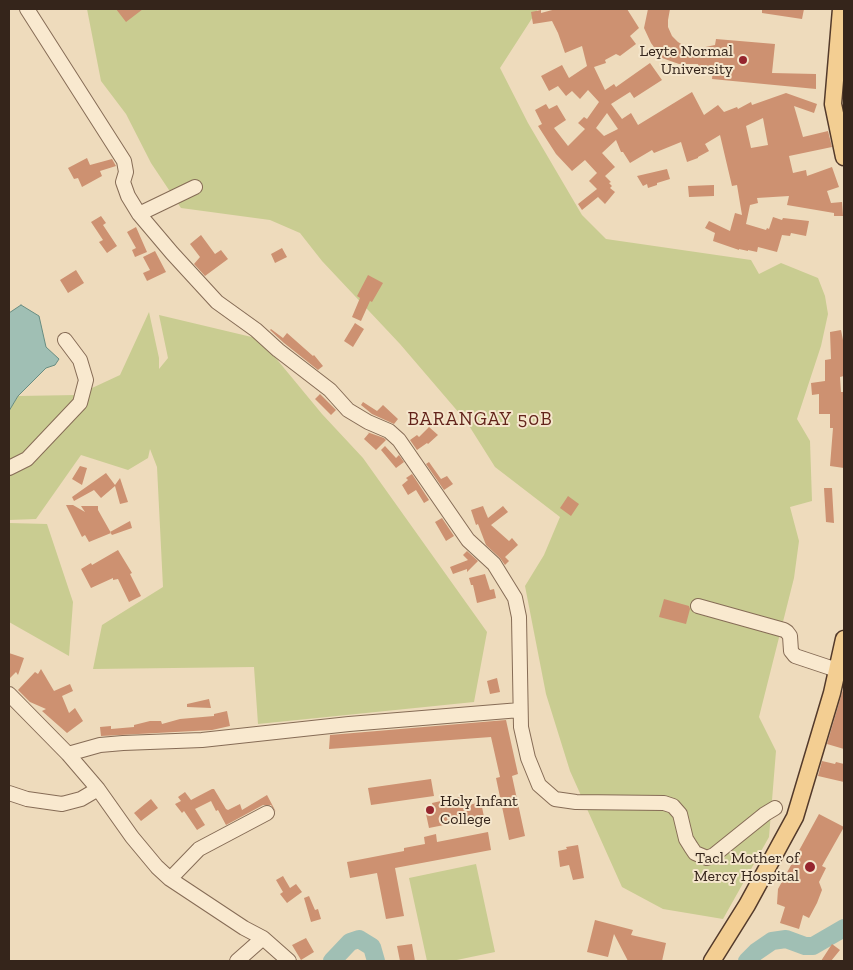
<!DOCTYPE html>
<style>
body{margin:0}
#map{position:relative;width:853px;height:970px;overflow:hidden;background:#eedbbc;font-family:"Zilla Slab",serif}
canvas{display:block}
.frame{position:absolute;inset:0;border:10px solid #35251b;pointer-events:none}
</style>
<div id="map">
<canvas width="853" height="970"></canvas>
<div class="frame"></div>
</div>
<script>
const c = document.querySelector('canvas').getContext('2d');
c.lineJoin = 'round';
function paint(path, color) {
  c.fillStyle = color;
  c.fill(path, 'evenodd');
}
function shape(rows) {
  const path = new Path2D();
  for (const r of rows) {
    path.moveTo(r[0], r[1]);
    for (let i = 2; i < r.length; i += 2) path.lineTo(r[i], r[i + 1]);
  }
  return path;
}
function strokePath(path, color, width, dash) {
  c.strokeStyle = color;
  c.lineWidth = width;
  c.lineCap = dash ? 'butt' : 'round';
  c.setLineDash(dash || []);
  c.stroke(path);
}
function write(font, color, halo, rows, align = 'center') {
  c.font = font + ' "Zilla Slab",serif';
  c.lineWidth = 4;
  c.setLineDash([]);
  c.textBaseline = 'middle';
  c.strokeStyle = halo;
  c.fillStyle = color;
  for (const [text, x, y, turn = 0] of rows) {
    c.save();
    c.translate(x, y);
    c.rotate((+turn || 0) * Math.PI / 180);
    c.textAlign = isNaN(turn) ? turn : align;
    if (halo) c.strokeText(text, 0, 0);
    c.fillText(text, 0, 0);
    c.restore();
  }
}
const green = shape([
 [87,9,538,9,500,68,528,123,582,215,606,239,751,260,759,274,781,263,818,278,825,296,828,314,821,346,797,419,810,441,812,501,790,507,799,541,794,578,759,717,776,751,769,837,723,919,663,909,622,887,570,771,546,694,525,586,544,555,560,517,495,467,466,421,400,344,322,261,300,233,270,220,181,208,151,163,126,114,101,81],
 [149,312,159,358,159,369,168,358,159,315,260,339,322,414,363,458,487,632,474,702,258,724,254,667,93,669,102,625,163,587,157,467,150,449,148,458,128,470,81,455,36,519,9,520,9,411,18,396,77,395,120,375],
 [9,523,47,524,73,602,69,656,9,622],
 [476,864,495,952,452,961,427,961,409,878]
]);
const water = shape([
 [21,305,39,316,46,347,59,359,55,365,46,368,18,396,9,411,9,313,21,305]
]);
const river = shape([
 [332,961,350,942,359,939,372,947,376,961],
 [747,961,756,952,772,941,786,939,805,946,813,946,844,928]
]);
const building = shape([
 [116,9,143,9,126,22],
 [556,9,627,9,639,28,630,36,636,44,620,56,616,54,605,60,606,63,594,67,605,90,614,84,616,87,650,63,662,80,634,98,630,92,611,104,622,119,631,113,638,125,692,92,704,115,718,105,724,112,737,107,738,109,751,102,752,105,786,93,817,104,814,113,794,106,803,137,828,131,832,147,789,156,793,173,806,170,807,176,832,167,839,187,827,191,831,203,842,202,843,216,834,216,834,213,787,205,789,196,757,198,758,203,750,205,746,224,766,230,767,228,769,229,773,217,782,220,783,218,809,221,806,236,791,233,790,236,782,235,777,252,758,247,757,252,748,250,748,251,739,249,739,250,713,241,715,233,705,228,709,221,730,231,735,213,742,215,737,185,732,186,720,135,705,144,709,151,698,157,698,158,687,162,681,142,654,153,652,150,630,163,623,152,621,152,616,140,602,153,615,167,605,176,611,182,609,183,612,186,610,188,615,192,605,204,598,197,582,210,578,204,597,189,589,181,597,173,585,160,572,171,556,154,538,126,542,124,535,110,546,104,549,109,557,105,566,120,554,128,568,146,585,129,578,123,584,117,587,119,599,102,588,90,580,99,572,91,566,96,558,86,549,91,541,76,562,65,569,78,587,66,582,46,565,53,558,33,552,21,533,24,531,12,541,10,541,13],
 [607,113,618,129,604,136,596,128],
 [763,118,768,145,751,148,746,126],
 [648,9,670,9,668,20,668,27,672,36,678,42,686,47,696,49,715,45,716,39,775,44,772,73,816,74,816,89,712,79,713,69,700,72,698,64,679,64,662,58,651,43,644,28],
 [762,9,804,9,802,19,762,13],
 [87,158,90,165,112,159,116,166,100,171,102,176,82,187,78,178,74,179,68,168],
 [667,169,670,179,657,183,657,185,648,188,647,184,643,186,637,176],
 [714,185,714,196,689,197,688,186],
 [101,216,106,223,103,225,117,246,107,253,99,242,103,240,91,222],
 [136,227,147,252,135,257,132,250,136,248,127,232],
 [201,235,215,254,221,250,228,259,205,276,194,264,200,257,190,244],
 [282,248,287,257,275,263,271,254],
 [155,251,166,272,147,281,143,273,150,270,143,257],
 [76,270,84,283,68,293,60,280],
 [368,275,383,283,372,302,370,301,361,321,352,317,360,298,357,296],
 [355,323,364,329,353,347,344,341],
 [271,329,283,338,287,333,313,356,314,355,323,366,318,370,284,343,270,330],
 [841,330,843,340,844,340,844,376,840,377,841,392,844,392,844,468,830,466,833,428,830,428,830,414,819,414,819,394,812,395,811,383,825,381,825,360,831,359,830,332],
 [320,394,336,410,331,415,315,399],
 [363,402,377,411,383,405,398,419,394,424,372,414,361,405],
 [429,427,438,435,428,444,427,443,417,450,410,440,417,435,419,437],
 [367,432,384,438,386,440,376,450,364,439,369,433],
 [385,446,396,458,399,455,404,462,396,468,381,450],
 [429,462,441,479,447,476,453,484,444,490,426,464],
 [80,466,87,468,82,485,72,479],
 [106,473,115,485,120,478,128,502,120,504,115,486,101,498,94,490,74,501,72,497],
 [412,474,429,500,424,503,416,490,408,495,402,485,408,480,406,478],
 [824,488,832,488,834,523,826,522],
 [568,496,579,504,571,516,560,508],
 [66,505,73,505,85,512,81,506,98,506,98,510,111,533,89,542,85,535,82,537],
 [483,506,488,518,503,506,508,512,491,525,509,541,512,538,518,545,505,557,509,561,505,565,500,558,486,545,478,524,476,525,471,510],
 [442,518,454,536,446,541,435,522],
 [130,521,132,528,112,535,110,532],
 [118,550,132,573,130,574,141,596,129,602,118,579,113,580,113,578,91,588,81,569,91,563,92,565],
 [467,551,478,561,467,572,467,569,453,574,450,567,468,560,463,555],
 [485,574,490,590,494,589,496,598,477,603,473,585,471,585,469,578],
 [664,599,689,606,690,609,686,624,659,617],
 [9,653,24,658,18,675,16,672,9,679],
 [41,669,54,691,70,684,73,691,62,696,69,713,75,708,83,721,67,733,42,711,46,709,30,702,18,690,35,672,38,674],
 [497,678,500,692,490,694,487,681],
 [844,686,844,749,827,744],
 [209,699,211,708,187,707,187,704],
 [227,711,230,726,212,730,101,736,100,727,111,726,111,729,134,727,134,725,150,721,161,721,162,724,180,719,214,716,214,714],
 [506,720,518,774,512,776,525,836,509,840,496,778,500,777,491,737,329,749,330,735],
 [822,761,835,764,836,762,844,764,844,782,818,776],
 [431,779,434,796,371,805,368,788],
 [212,789,214,789,226,809,228,810,240,804,242,810,267,795,276,812,271,805,263,805,226,825,218,810,216,811,211,801,195,809,205,825,197,830,184,811,182,813,175,804,181,801,178,797,185,792,191,800],
 [463,796,465,806,481,802,484,817,429,828,426,814,434,812,432,803],
 [151,799,158,808,141,821,134,813],
 [819,814,844,827,822,866,826,868,819,882,822,890,817,903,809,918,803,915,799,929,780,923,785,907,777,904,778,889],
 [488,832,491,850,395,868,404,916,386,919,377,873,350,878,347,862,404,851,404,848,425,844,424,837,436,834,437,842],
 [578,845,584,878,573,880,569,865,560,867,558,851,567,849,566,847],
 [283,876,290,888,296,884,302,892,287,903,280,894,283,892,276,880],
 [309,896,315,910,318,909,321,919,311,922,304,898],
 [595,920,633,930,631,935,666,943,662,961,628,961,614,934,608,957,587,952],
 [306,938,314,952,301,960,292,945],
 [412,944,415,961,400,961,397,946],
 [832,944,840,950,831,961,821,961]
]);
const minor = shape([
 [27,9,124,161,126,172,123,182,128,196,139,214,172,253,217,302,256,330,278,350,330,390,348,410,368,422,389,431,399,440,468,540,494,564,515,598,519,617,521,727,528,758,539,785,555,799,576,802,664,803,673,806,680,814,686,839,691,847,695,853,707,858,714,855,765,814,775,808],
 [139,214,195,187],
 [9,468,27,459,80,403,86,380,80,360,65,340],
 [698,606,784,630,787,632,790,636,791,651,795,656,837,670],
 [9,694,68,754,98,789,132,837,157,867,170,879,244,928,263,938,289,961],
 [68,754,100,745,123,743,202,740,349,724,520,710],
 [9,793,27,799,62,804,81,799,98,789],
 [170,879,199,849,267,813],
 [237,961,263,938]
]);
const major = shape([
 [841,9,833,104,844,157],
 [712,961,747,905,795,817,832,693,844,639]
]);
const markers = [
 [743,60,5,"#95252e"],
 [430,810,5,"#95252e"],
 [810,867,6,"#95252e"]
];
const poiNames = [
 ["Leyte Normal",733,51],
 ["University",733,69],
 ["Holy Infant",440,801,"left"],
 ["College",440,819,"left"],
 ["Tacl. Mother of",799,858],
 ["Mercy Hospital",799,876]
];
const quarterNames = [
 ["BARANGAY 50B",480,420]
];
paint(green, '#c9cc91');
paint(water, '#a0bfb4');
strokePath(water, '#688c81', 1);
strokePath(river, '#a0bfb4', 18);
paint(building, '#cd9171');
strokePath(minor, '#866c56', 16);
strokePath(major, '#533a2b', 19);
strokePath(minor, '#f9e9cf', 14);
strokePath(major, '#f3ce92', 16);
for (const [x, y, r, color] of markers) {
  const dot = new Path2D();
  dot.arc(x, y, r, 0, 2 * Math.PI);
  c.fillStyle = color;
  c.fill(dot);
  strokePath(dot, '#f5e6cc', 2);
}
write('16px', '#35251b', '#f5e6cc', poiNames, 'right');
c.letterSpacing = '1px';
write('19px', '#62231a', '#f5e6cc', quarterNames);
c.letterSpacing = '0px';
</script>
